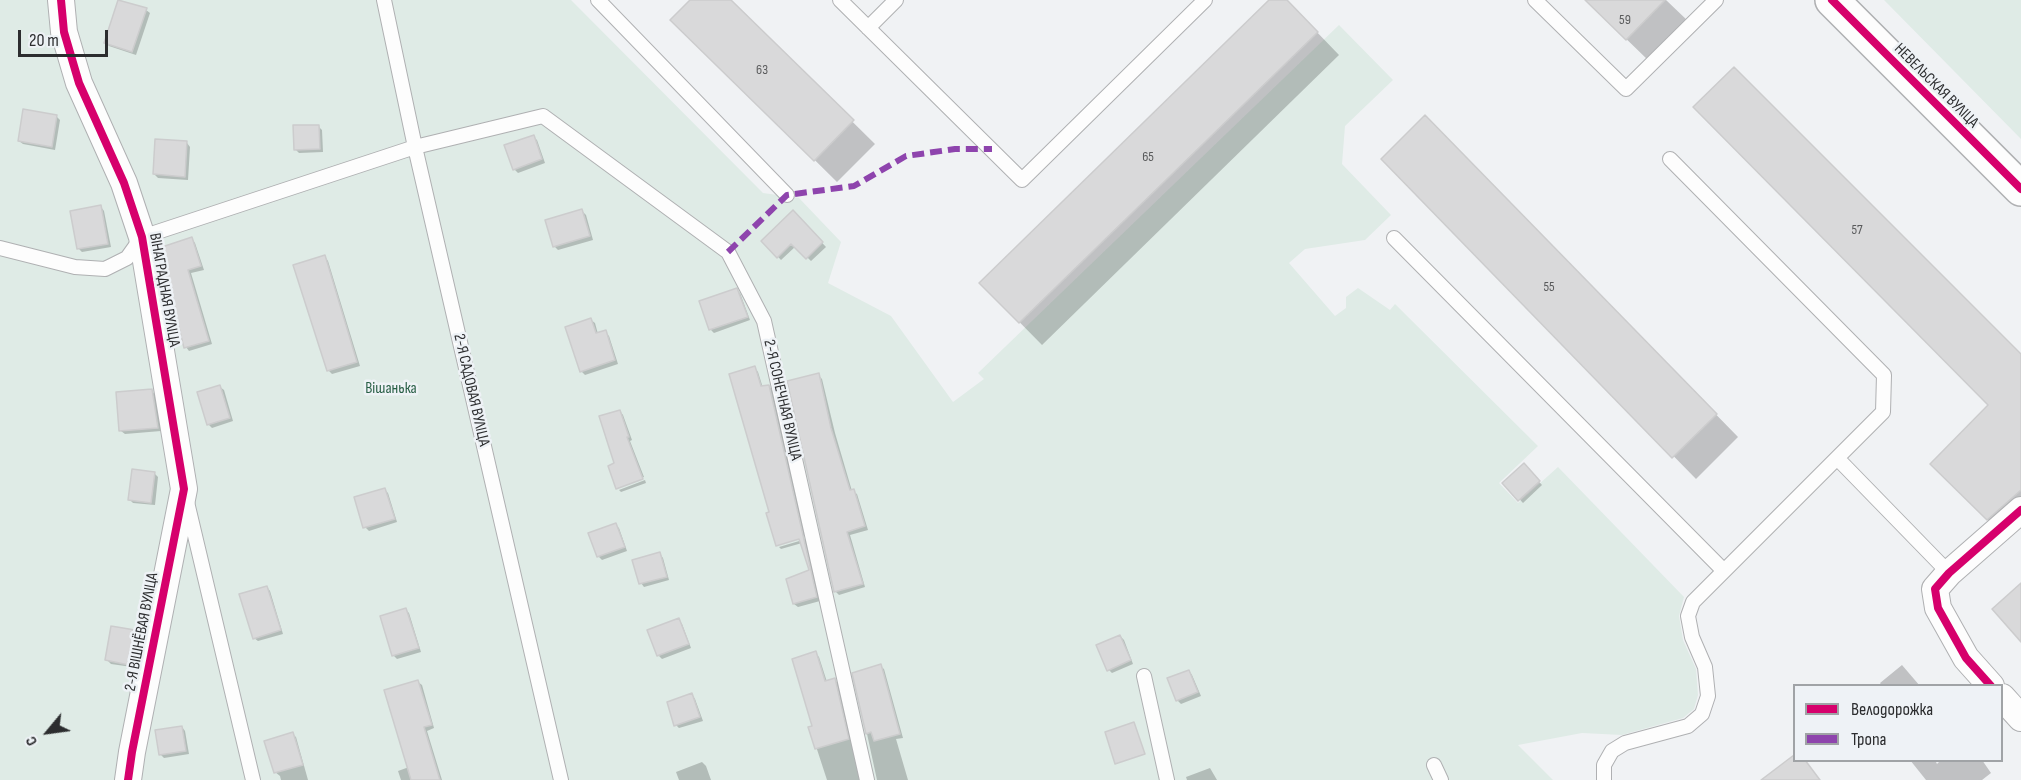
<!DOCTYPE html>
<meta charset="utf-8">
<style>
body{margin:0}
#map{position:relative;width:2021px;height:780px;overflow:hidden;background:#f0f2f4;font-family:"Sofia Sans Condensed",sans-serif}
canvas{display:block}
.legend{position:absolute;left:1793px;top:684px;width:210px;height:78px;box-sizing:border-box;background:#eef2f6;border:2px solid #a0a3a6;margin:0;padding:8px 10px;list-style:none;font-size:18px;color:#2c2d2f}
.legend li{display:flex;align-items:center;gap:12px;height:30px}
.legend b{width:30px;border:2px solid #a0a3a6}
.north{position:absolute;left:18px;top:702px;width:60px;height:60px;-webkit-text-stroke:4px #eef2f6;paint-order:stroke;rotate:241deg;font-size:16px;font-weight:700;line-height:24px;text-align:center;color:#2c2d2f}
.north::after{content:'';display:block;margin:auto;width:21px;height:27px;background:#2c2d2f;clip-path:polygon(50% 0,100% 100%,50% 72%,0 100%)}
.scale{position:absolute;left:18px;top:30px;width:90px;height:27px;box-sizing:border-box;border:3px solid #2c2d2f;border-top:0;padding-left:8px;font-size:18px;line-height:21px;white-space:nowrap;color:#2c2d2f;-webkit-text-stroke:4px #eef2f6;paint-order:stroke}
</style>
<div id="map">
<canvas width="2021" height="780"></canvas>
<ul class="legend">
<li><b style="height:8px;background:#d6006c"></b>Велодорожка</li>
<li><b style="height:8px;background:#8e44ad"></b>Тропа</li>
</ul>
<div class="north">С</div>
<div class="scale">20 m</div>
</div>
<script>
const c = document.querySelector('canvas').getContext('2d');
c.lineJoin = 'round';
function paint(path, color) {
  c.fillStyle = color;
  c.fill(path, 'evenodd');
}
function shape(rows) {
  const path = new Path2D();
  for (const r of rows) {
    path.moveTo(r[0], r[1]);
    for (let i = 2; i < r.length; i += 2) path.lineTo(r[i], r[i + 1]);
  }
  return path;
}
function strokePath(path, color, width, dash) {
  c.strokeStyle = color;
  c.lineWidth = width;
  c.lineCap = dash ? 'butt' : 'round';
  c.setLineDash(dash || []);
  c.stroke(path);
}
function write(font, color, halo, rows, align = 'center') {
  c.font = font + ' "Sofia Sans Condensed",sans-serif';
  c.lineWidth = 5;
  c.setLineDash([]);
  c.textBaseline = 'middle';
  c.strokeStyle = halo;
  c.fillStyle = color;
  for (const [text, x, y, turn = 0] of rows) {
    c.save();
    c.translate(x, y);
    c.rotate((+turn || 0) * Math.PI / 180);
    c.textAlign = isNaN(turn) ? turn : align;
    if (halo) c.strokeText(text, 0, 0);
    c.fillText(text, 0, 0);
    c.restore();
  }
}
const green = shape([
 [0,0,571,0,763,193,799,198,841,242,828,283,891,316,953,402,984,379,978,373,1339,25,1393,80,1345,126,1342,164,1391,215,1365,240,1305,249,1289,263,1335,316,1346,308,1346,297,1358,288,1390,310,1395,304,1538,446,1499,483,1518,503,1558,467,1684,597,1679,616,1683,640,1696,669,1698,695,1694,709,1683,718,1622,735,1582,733,1518,745,1553,780,0,780],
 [1884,0,2021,0,2021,139]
]);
const shadow = shape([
 [693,0,729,0,875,144,837,182,673,20],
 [1272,0,1286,0,1339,55,1042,345,981,283],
 [1586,0,1666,0,1688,21,1649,61],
 [146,10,150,13,136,55,109,46,105,42],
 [56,116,60,120,55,150,23,144,19,141],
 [319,127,322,130,323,152,299,153,295,149],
 [533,137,537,140,545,163,518,173,514,169],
 [1448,140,1738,437,1696,479,1383,159],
 [187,143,190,147,188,180,158,178,154,174],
 [101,207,104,211,111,247,82,252,79,249],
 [582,211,586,215,593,240,558,250,554,246],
 [793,212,826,247,811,261,796,246,781,260,763,241],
 [192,239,195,243,204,270,191,273,212,344,189,351,186,347,161,249],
 [325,257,328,261,360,366,332,374,328,370],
 [736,290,740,293,750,320,714,333,711,330,701,302],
 [591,320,595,323,598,334,605,332,609,336,618,364,585,375,581,371],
 [2021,356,2021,520,2003,535,1933,464,1991,405],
 [755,368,758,372,763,388,769,386,772,390,805,536,777,544,771,513],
 [818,375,822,379,835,433,852,491,857,494,868,530,850,535,865,587,839,595,835,591],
 [220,387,224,390,233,421,212,428,208,424],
 [152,391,155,395,161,431,125,434,121,431],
 [620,411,623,415,632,440,630,441,644,477,617,487,615,464],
 [1524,465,1542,485,1523,503,1504,483],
 [154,473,158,477,155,505,133,503,129,499],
 [645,480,646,483,621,492,619,490],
 [385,490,388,493,397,522,369,531,365,527],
 [615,525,619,528,627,551,602,560,598,556],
 [806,539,820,601,798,607,794,604,787,580,811,571,802,543,781,549,779,547],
 [660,554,663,558,669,580,644,587,641,583],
 [267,587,270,591,283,634,258,641,254,638],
 [406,610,409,613,421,652,397,659,393,655],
 [679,620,682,624,691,648,662,659,658,655],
 [134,631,138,635,132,667,111,664,107,660],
 [1120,636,1124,640,1133,664,1112,673,1109,670],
 [815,653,819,657,827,682,834,680,838,683,860,780,827,780,810,728,814,727],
 [1902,665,1920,686,1882,686,1880,683],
 [880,666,884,669,903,738,896,739,908,780,877,780,854,674],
 [1189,671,1192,675,1201,696,1181,704,1177,700],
 [418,682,422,685,434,728,427,731,442,780,401,780,398,771,409,767],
 [692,695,695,699,703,721,679,728,676,725],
 [182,727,185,731,189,754,164,758,160,754],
 [292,734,296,737,308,780,281,780,280,776,275,772],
 [1910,760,1935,760,1937,764,1941,760,1982,760,1991,773,1982,780,1926,780],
 [702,762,706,766,711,780,679,780,676,772],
 [1210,768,1217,780,1187,780,1186,777]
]);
const building = shape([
 [118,0,147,8,132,52,104,43,118,0],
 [690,0,731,0,854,120,814,161,670,20,690,0],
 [1269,0,1287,0,1318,32,1019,323,979,283,1269,0],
 [1585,0,1665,0,1626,40,1585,0],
 [1734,67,2021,354,2021,490,1987,520,1930,464,1988,405,1693,107,1734,67],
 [23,109,57,115,52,147,18,141,23,109],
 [1425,115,1717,414,1672,458,1381,159,1425,115],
 [293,125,319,125,320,149,294,150,293,125],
 [534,135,542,159,513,170,504,145,534,135],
 [155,139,187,141,185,177,153,174,155,139],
 [101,205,108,244,77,249,70,211,101,205],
 [582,209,590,236,553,247,545,220,582,209],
 [793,210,823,242,806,259,791,244,777,258,761,241,793,210],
 [192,237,201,266,188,270,209,341,184,348,159,248,192,237],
 [325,255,357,362,327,371,293,265,325,255],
 [737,288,748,317,709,330,699,301,737,288],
 [591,318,596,333,606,330,615,360,580,372,565,327,591,318],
 [755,366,761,386,769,385,817,597,793,604,786,579,809,570,799,539,776,546,766,513,769,512,729,374,755,366],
 [819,373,831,428,850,490,854,489,865,526,847,532,863,584,834,592,787,381,819,373],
 [220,385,230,418,207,425,197,392,220,385],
 [152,389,158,428,119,431,116,392,152,389],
 [620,410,629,437,627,437,643,479,616,489,608,466,614,463,599,416,620,410],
 [1524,463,1540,481,1518,501,1502,483,1524,463],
 [132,469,155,472,151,503,128,500,132,469],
 [385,488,395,519,363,528,354,497,385,488],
 [616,523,625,547,597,557,588,533,616,523],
 [660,552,667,577,639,584,632,560,660,552],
 [2021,583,2021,642,1992,609,2021,583],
 [267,586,281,630,253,639,239,594,267,586],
 [406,608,419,648,392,656,380,616,406,608],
 [679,618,689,644,657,656,647,630,679,618],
 [111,626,135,630,129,665,105,660,111,626],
 [1120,635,1131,660,1107,671,1096,645,1120,635],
 [816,651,825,681,835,678,849,739,815,749,808,727,812,726,792,659,816,651],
 [881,664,900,734,874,741,871,732,866,734,852,673,881,664],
 [1189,670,1198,692,1176,701,1167,678,1189,670],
 [418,680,432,725,424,727,440,780,411,780,384,690,418,680],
 [692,693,700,717,674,726,667,702,692,693],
 [1134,722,1145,754,1115,764,1105,732,1134,722],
 [182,726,186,751,159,755,155,730,182,726],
 [293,732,303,765,274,773,264,741,293,732],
 [1794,755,1794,760,1805,760,1820,780,1761,780,1794,755]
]);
const lane = shape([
 [384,0,415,147,561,780],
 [598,0,787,195],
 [840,0,1022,180,1205,0],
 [1535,0,1626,89,1716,0],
 [868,28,896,0],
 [1670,159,1884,375,1883,412,1837,458],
 [1394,238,1724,571,1837,458,1949,573],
 [0,248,75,267,105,269,127,258,142,237,415,147,543,116,728,252,764,321,867,780],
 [187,502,253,780],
 [1144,676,1167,780],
 [1434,765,1441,780],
 [1604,780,1604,765,1612,751,1625,743,1688,726,1702,714,1708,696,1705,667,1692,637,1688,616,1693,602,1724,571]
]);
const street = shape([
 [61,0,64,32,79,83,124,183,142,237,184,489,132,752,128,780],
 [1991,686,1966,658,1938,608,1935,589,1949,573,2021,510],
 [2002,697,2021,718]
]);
const secondary = shape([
 [1832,0,2021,189]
]);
const quiet = shape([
 [728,252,787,195,854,186,906,156,955,149,992,149]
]);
const cycleway = shape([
 [61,0,64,32,79,83,124,183,142,237,184,489,132,752,128,780],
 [1832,0,2021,189],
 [1991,686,1966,658,1938,608,1935,589,1949,573,2021,510]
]);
const numberNames = [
 ["59",1625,20],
 ["63",762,70],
 ["65",1148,157],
 ["57",1857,230],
 ["55",1549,287]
];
const streetNames = [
 ["НЕВЕЛЬСКАЯ ВУЛІЦА",1936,86,45],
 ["ВІНАГРАДНАЯ ВУЛІЦА",164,290,80],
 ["2-Я САДОВАЯ ВУЛІЦА",471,390,77],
 ["2-Я СОНЕЧНАЯ ВУЛІЦА",782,400,77],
 ["2-Я ВІШНЁВАЯ ВУЛІЦА",142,632,-79]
];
const parkNames = [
 ["Вішанька",391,389]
];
paint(green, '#dfebe6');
paint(shadow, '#0003');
paint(building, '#d9d9da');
strokePath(building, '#cccccd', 1.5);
strokePath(lane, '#afb0b2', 16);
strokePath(street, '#afb0b2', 28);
strokePath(secondary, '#afb0b2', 36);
strokePath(lane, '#fdfdfd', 14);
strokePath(street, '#fdfdfd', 26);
strokePath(secondary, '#fdfdfd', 33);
strokePath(quiet, '#8e44ad', 6, [12, 6]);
strokePath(cycleway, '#d6006c', 8);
write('14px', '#5a5b5c', null, numberNames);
write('16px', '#2c2d2f', '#eef2f6', streetNames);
write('16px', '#295f46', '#eef2f6', parkNames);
</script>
